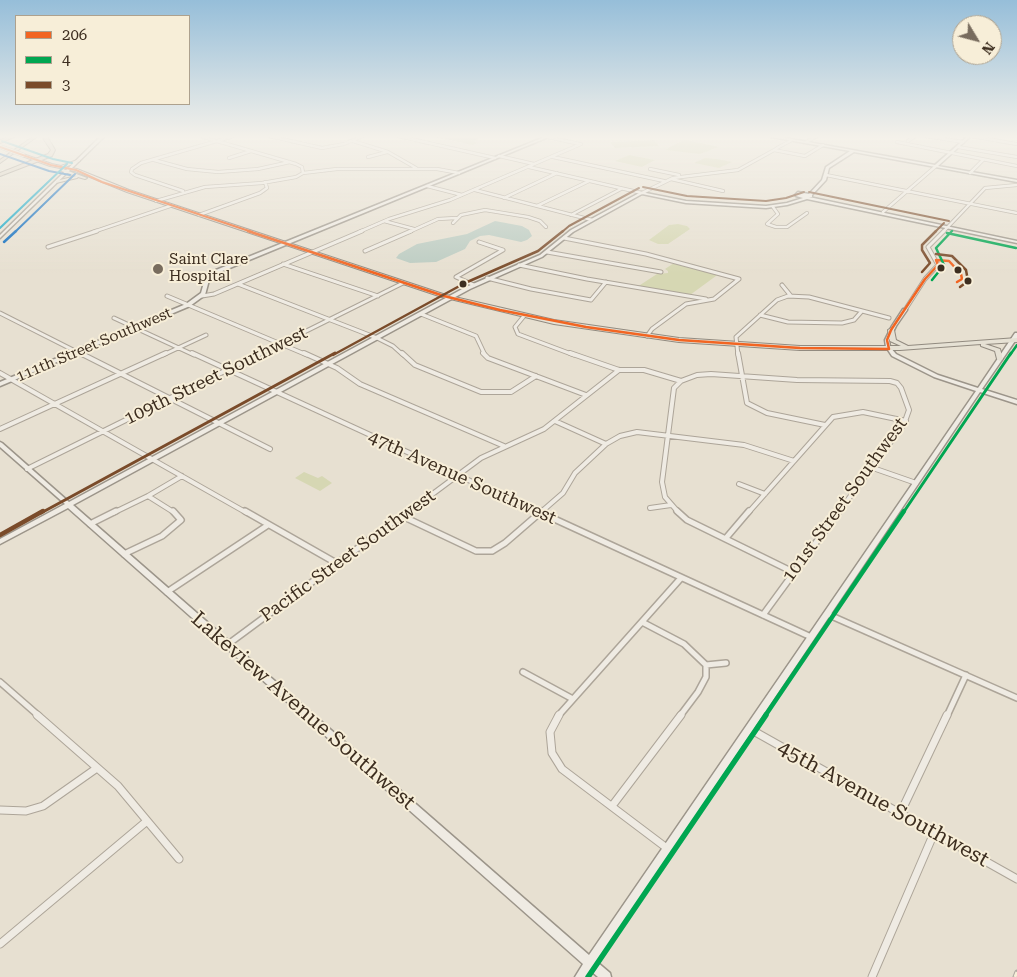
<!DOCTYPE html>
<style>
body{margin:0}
#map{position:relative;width:1017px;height:977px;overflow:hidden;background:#e7e0d1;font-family:"Roboto Serif",serif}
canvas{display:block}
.legend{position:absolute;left:15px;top:15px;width:175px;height:90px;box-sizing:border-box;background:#f7eed8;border:1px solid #ada18e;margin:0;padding:6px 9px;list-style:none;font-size:15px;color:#3d2e20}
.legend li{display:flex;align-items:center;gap:10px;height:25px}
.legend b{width:25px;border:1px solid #ada18e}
.north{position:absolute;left:952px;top:15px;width:50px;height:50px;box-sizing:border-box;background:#f7eed8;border:1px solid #ada18e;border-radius:50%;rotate:127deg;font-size:14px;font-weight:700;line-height:20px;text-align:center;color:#3d2e20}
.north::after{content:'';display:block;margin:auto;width:18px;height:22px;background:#786c5e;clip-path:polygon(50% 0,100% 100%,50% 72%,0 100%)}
</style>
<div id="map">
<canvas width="1017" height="977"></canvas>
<ul class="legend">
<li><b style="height:6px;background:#f26522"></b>206</li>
<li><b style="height:6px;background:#00a651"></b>4</li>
<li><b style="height:6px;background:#7a4b2a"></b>3</li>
</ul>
<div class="north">N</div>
</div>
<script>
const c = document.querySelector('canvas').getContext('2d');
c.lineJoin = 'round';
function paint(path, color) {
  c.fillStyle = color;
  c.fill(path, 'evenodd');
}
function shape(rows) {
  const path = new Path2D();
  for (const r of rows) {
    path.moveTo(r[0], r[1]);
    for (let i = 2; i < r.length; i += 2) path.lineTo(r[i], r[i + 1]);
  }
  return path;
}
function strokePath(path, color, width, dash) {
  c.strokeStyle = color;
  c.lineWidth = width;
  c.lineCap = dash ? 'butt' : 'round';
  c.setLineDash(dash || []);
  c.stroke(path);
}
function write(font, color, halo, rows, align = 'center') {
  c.font = font + ' "Roboto Serif",serif';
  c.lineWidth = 4;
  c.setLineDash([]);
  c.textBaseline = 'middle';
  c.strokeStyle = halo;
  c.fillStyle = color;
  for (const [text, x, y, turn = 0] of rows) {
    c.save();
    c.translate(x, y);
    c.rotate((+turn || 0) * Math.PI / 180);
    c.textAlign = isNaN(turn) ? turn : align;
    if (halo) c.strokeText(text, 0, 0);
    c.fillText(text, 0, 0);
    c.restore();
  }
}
const green = shape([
 [432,136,483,136,474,141,478,143,472,145],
 [654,140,659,146,615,148,610,142],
 [683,140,687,140,719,147,700,154,665,150],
 [629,155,655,160,642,167,615,161],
 [705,158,717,159,732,162,719,168,694,163],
 [678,224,687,226,690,229,668,244,658,244,649,240,669,225],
 [677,261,720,273,690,295,637,287,657,274,668,273,668,271,665,269],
 [304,472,318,478,322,476,332,483,320,491,295,478]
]);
const water = shape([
 [495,221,522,226,529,230,532,236,527,240,521,242,489,235,480,236,470,241,465,249,436,262,410,263,396,258,399,254,417,244,467,234]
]);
const streetFar4 = shape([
 [269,136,322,148,344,144,363,136],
 [398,136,495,158],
 [926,136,963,142],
 [970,136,1017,144],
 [203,137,296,164,302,167,303,173],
 [547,137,580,144],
 [353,141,388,152,416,168],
 [908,141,915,136],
 [806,142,817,136],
 [897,142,1017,166],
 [958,147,1017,157],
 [777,148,792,140],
 [774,150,805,156,823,145],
 [499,156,534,164],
 [368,157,387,152],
 [553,157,664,181],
 [229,158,251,151],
 [154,160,187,169,218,172,258,169,290,162],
 [529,167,642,193,673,178,738,170,776,149],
 [650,169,679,175],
 [970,173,983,160],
 [826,175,1017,213],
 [671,179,723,191],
 [427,186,462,195],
 [475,190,592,220],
 [183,191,135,175,131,172,132,169,141,163,234,136],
 [504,198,557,173],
 [156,201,205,187,262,183,296,177,303,173,337,169,437,169,459,173],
 [537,206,589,181],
 [773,207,778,214,767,224,776,227,787,227,807,213],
 [883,212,936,166],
 [199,215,260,193,267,188,265,182],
 [571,215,621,189],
 [384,221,414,229],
 [453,223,461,215,485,210,528,217,540,221,546,227],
 [93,232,170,206],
 [359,232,389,219,450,200,581,144],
 [409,232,438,219,456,218],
 [943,232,985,188,1017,185]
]);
const streetFar3 = shape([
 [564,238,646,254,739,279,714,299,686,304,652,329,647,336],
 [48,247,97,231],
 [365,251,411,231],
 [547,252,661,272],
 [283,264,378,296],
 [519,265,587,279,706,299],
 [487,278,531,289,591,300,606,282],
 [238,284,377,338,393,346,403,355],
 [474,285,456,277,503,250,479,242],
 [782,285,791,296],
 [167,296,307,355],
 [202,296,214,294,362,231],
 [905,310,925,279,938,265,928,247,944,231],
 [0,313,83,355],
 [421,314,476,336,485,355],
 [760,315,788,322,842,323,854,320,862,311],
 [524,316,515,327,518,334,574,355],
 [114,318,194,355],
 [163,355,206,335],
 [258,355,403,283],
 [738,355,736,337,777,300,788,296,809,297,889,318]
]);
const streetFar2 = shape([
 [80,353,270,449],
 [192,353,540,513],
 [304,353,337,368,360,384,504,446],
 [402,353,415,365,481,392,511,392,536,376],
 [483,353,488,358,586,395],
 [570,353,619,370,644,370,681,381],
 [738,353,747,403,767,413,825,425],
 [0,373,247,513],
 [555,421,606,444],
 [0,429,166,353],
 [873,468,916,483],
 [27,469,261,353],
 [739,484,765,494],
 [148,496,175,513],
 [650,508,671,505],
 [113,513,148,496,182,476],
 [407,513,481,458,544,429,619,370],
 [540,513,563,493,575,473,606,444,620,436,637,432,744,445,794,461],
 [679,513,665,497,662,482,674,388,681,381,697,375,711,374,797,380,890,381,897,383,901,388,909,410,904,424,838,513],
 [748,513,833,417,863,412,906,421]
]);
const streetFar1 = shape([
 [245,511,338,564],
 [537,511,811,637],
 [677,511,687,520,793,572],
 [402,516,476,551,492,551,505,543,542,511],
 [90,524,116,511],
 [726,538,749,511],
 [124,554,162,536,181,520,173,511],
 [167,592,268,525],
 [827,614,1017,698],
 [763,615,839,511],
 [642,622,684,644,706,665,706,677,698,692,680,716],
 [227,645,408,511],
 [706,665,726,663],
 [523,672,571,698],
 [0,682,39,716],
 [558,716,681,578],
 [947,716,966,675]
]);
const street = shape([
 [37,715,118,786,179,859],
 [559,715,550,732,552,753,562,769,668,849],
 [750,729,1017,879],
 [612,806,681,715],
 [0,810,26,811,43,806,97,768],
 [900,814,947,715],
 [0,944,147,821],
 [872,977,934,833]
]);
const secondary = shape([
 [101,136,105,136,0,238,0,235,101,136],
 [547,136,551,136,220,272,209,280,205,295,190,306,0,386,0,382,186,304,201,293,205,279,216,270,547,136],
 [770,136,775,136,935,165,968,136,971,136,938,166,1017,180,1017,182,854,152,829,168,826,180,812,195,812,197,809,197,1017,241,1017,243,807,199,787,205,766,208,686,203,642,194,573,232,542,257,470,289,73,505,589,955,976,391,934,377,892,356,886,347,885,340,892,326,903,309,907,309,907,310,896,326,889,340,890,347,896,354,938,375,978,388,1015,333,1017,333,1017,338,982,389,1017,400,1017,404,980,392,597,962,610,973,611,977,598,977,591,971,586,977,575,977,583,964,68,508,0,544,0,539,65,504,0,447,0,442,2,443,69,502,466,287,540,255,571,230,641,192,686,201,766,206,787,203,803,198,796,196,795,195,798,192,809,194,822,180,826,167,850,151,771,137,770,136]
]);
const primary = shape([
 [23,154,52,164,61,166,80,159,80,161,65,167,77,169,129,190,446,295,554,320,679,338,800,346,901,346,890,341,888,330,891,328,894,330,896,340,908,346,1017,338,1017,342,985,344,1000,349,1003,359,1000,361,997,359,995,351,981,346,981,344,900,350,800,350,679,342,554,324,442,297,127,192,75,171,50,166,22,156,23,154],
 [61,169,63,169,87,178,85,179,78,177,77,178,56,183,56,181,76,176,61,171,61,169]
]);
const highway = shape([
 [11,136,16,136,0,143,0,140,11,136],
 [34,136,38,136,0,163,0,160,34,136],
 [43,136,47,136,55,150,52,156,0,176,0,173,48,154,51,150,44,140,43,136]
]);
const rail = shape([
 [1015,977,1017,972]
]);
const primaryBridge = shape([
 [1,147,23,155]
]);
const bus1Far1 = shape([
 [0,147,51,165,76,170,102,182,252,232]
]);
const bus1 = shape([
 [248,231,444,296,500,310,586,327,679,340,800,348,889,349],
 [889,349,887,340,891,330,925,279,938,265,936,260,949,261,961,274,962,279,957,282]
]);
const bus2Far3 = shape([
 [947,233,1016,248],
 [932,280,944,265,936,248,952,231],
 [1010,355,1017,345]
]);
const bus2Far2 = shape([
 [903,513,1011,353]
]);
const bus2Far1 = shape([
 [765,716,904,511]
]);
const bus2 = shape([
 [588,977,766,715]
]);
const bus3Far3 = shape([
 [643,187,687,196,766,201,786,198,804,192],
 [809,192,949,221],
 [562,232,569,226,639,188],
 [935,232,944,223]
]);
const bus3Far2 = shape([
 [936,254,952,256,966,270,968,281,960,287],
 [922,272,930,263,922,250,922,245,936,231],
 [333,355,465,283,538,251,563,231]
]);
const bus3Far1 = shape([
 [41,513,335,353]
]);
const bus3 = shape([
 [0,535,43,511]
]);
const bus4Far1 = shape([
 [0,154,49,171,70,175],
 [15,232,75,174]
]);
const bus4 = shape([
 [4,242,16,231]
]);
const bus5 = shape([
 [2,141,53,159,72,163],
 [0,228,67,164]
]);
const markers = [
 [941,268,4.5,"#3d2e20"],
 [158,269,6,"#786c5e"],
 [958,270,4.5,"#3d2e20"],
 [968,281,4.5,"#3d2e20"],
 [463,284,4.5,"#3d2e20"]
];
const farPoinames = [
 ["Saint Clare",169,260],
 ["Hospital",169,277]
];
const farStreetnames = [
 ["111th Street Southwest",94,345,-23]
];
const streetNames = [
 ["109th Street Southwest",216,376,-26],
 ["47th Avenue Southwest",462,478,24],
 ["101st Street Southwest",845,500,-54],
 ["Pacific Street Southwest",348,556,-36]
];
const nearStreetnames = [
 ["Lakeview Avenue Southwest",303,711,41],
 ["45th Avenue Southwest",883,804,29]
];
paint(green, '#d6d7b3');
paint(water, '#bcccc2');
strokePath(streetFar4, '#ada599', 4);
strokePath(streetFar3, '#ada599', 5);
strokePath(streetFar2, '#ada599', 6);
strokePath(streetFar1, '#ada599', 8);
strokePath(street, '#ada599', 9);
strokePath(secondary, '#9c958a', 3);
strokePath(primary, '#928b80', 2);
strokePath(highway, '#928b80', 2);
strokePath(streetFar4, '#efebe3', 2.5);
strokePath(streetFar3, '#efebe3', 3);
strokePath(streetFar2, '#efebe3', 4);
strokePath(streetFar1, '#efebe3', 5);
strokePath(street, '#efebe3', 7);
paint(secondary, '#efebe3');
paint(primary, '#e6e1d4');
paint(highway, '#dad1c2');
strokePath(rail, '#afaaa2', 5);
strokePath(rail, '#f7eed8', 3, [9]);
strokePath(primaryBridge, '#928b80', 5, []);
strokePath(primaryBridge, '#e6e1d4', 4);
strokePath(bus1Far1, '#f26522', 2);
strokePath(bus1, '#f26522', 2.5);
strokePath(bus2Far3, '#00a651', 2.5);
strokePath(bus2Far2, '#00a651', 3);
strokePath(bus2Far1, '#00a651', 4.5);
strokePath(bus2, '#00a651', 5.5);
strokePath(bus3Far3, '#7a4b2a', 2);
strokePath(bus3Far2, '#7a4b2a', 2.5);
strokePath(bus3Far1, '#7a4b2a', 3);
strokePath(bus3, '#7a4b2a', 4.5);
strokePath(bus4Far1, '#0065bd', 2);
strokePath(bus4, '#0065bd', 2.5);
strokePath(bus5, '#03a3c5', 2);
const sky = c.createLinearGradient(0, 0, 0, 273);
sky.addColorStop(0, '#96bed9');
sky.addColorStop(0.5, '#f4f1ea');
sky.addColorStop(1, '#f4f1ea00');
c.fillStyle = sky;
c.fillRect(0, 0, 1017, 273);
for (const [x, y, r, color] of markers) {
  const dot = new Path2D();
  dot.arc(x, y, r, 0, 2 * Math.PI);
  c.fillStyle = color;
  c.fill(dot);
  strokePath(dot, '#f7eed8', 2);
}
write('15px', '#3d2e20', '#f7eed8', farPoinames, 'left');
write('15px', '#3d2e20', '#f7eed8', farStreetnames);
write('18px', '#3d2e20', '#f7eed8', streetNames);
write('21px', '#3d2e20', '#f7eed8', nearStreetnames);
</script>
